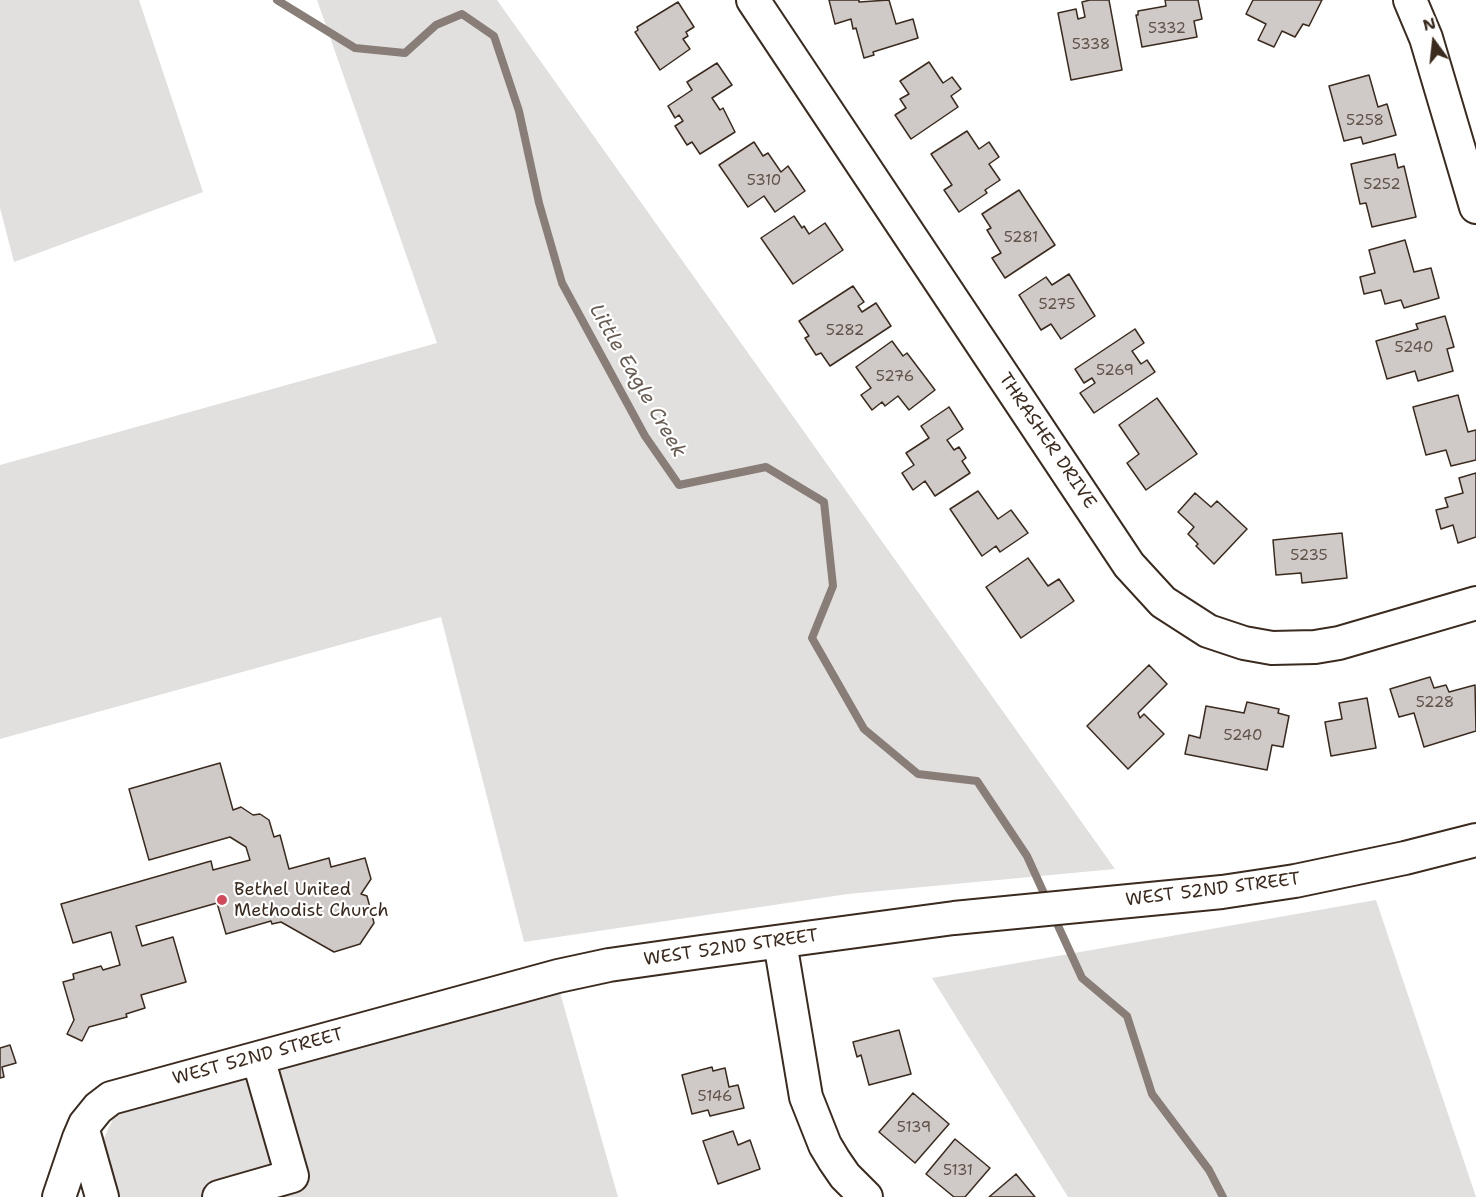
<!DOCTYPE html>
<style>
body{margin:0}
#map{position:relative;width:1476px;height:1197px;overflow:hidden;background:#fff;font-family:"Shantell Sans",sans-serif}
canvas{display:block}
.north{position:absolute;left:1404px;top:12px;width:60px;height:60px;-webkit-text-stroke:4px #fff;paint-order:stroke;rotate:345deg;font-size:16px;font-weight:700;line-height:24px;text-align:center;color:#3b2a1e}
.north::after{content:'';display:block;margin:auto;width:21px;height:27px;background:#3b2a1e;clip-path:polygon(50% 0,100% 100%,50% 72%,0 100%)}
</style>
<div id="map">
<canvas width="1476" height="1197"></canvas>
<div class="north">N</div>
</div>
<script>
const c = document.querySelector('canvas').getContext('2d');
c.lineJoin = 'round';
function paint(path, color) {
  c.fillStyle = color;
  c.fill(path, 'evenodd');
}
function shape(rows) {
  const path = new Path2D();
  for (const r of rows) {
    path.moveTo(r[0], r[1]);
    for (let i = 2; i < r.length; i += 2) path.lineTo(r[i], r[i + 1]);
  }
  return path;
}
function strokePath(path, color, width, dash) {
  c.strokeStyle = color;
  c.lineWidth = width;
  c.lineCap = dash ? 'butt' : 'round';
  c.setLineDash(dash || []);
  c.stroke(path);
}
function write(font, color, halo, rows, align = 'center') {
  c.font = font + ' "Shantell Sans",sans-serif';
  c.lineWidth = 4.5;
  c.setLineDash([]);
  c.textBaseline = 'middle';
  c.strokeStyle = halo;
  c.fillStyle = color;
  for (const [text, x, y, turn = 0] of rows) {
    c.save();
    c.translate(x, y);
    c.rotate((+turn || 0) * Math.PI / 180);
    c.textAlign = isNaN(turn) ? turn : align;
    if (halo) c.strokeText(text, 0, 0);
    c.fillText(text, 0, 0);
    c.restore();
  }
}
const green = shape([
 [0,0,139,0,203,192,14,262,0,208],
 [317,0,497,0,1115,869,848,894,524,942,441,617,0,739,0,465,437,343],
 [1376,900,1476,1197,1068,1197,932,978],
 [559,989,618,1197,116,1197,101,1145,115,1114]
]);
const stream = shape([
 [277,0,355,48,405,53,436,25,462,14,494,36,519,111,539,203,562,283,645,436,679,485,766,467,824,502,833,586,812,638,864,729,918,774,977,781,1027,856,1047,900],
 [1054,917,1082,978,1127,1016,1152,1094,1209,1170,1223,1197]
]);
const building = shape([
 [829,0,859,0,859,2,889,0,896,24,913,19,918,38,873,52,874,55,864,58,856,28,853,29,851,19,835,24,829,0],
 [1090,0,1109,0,1122,70,1071,80,1058,13,1076,9,1078,19,1085,17,1082,2,1090,0],
 [1165,0,1198,0,1202,19,1194,21,1197,37,1142,47,1136,15,1138,15,1138,11,1166,6,1165,0],
 [1253,0,1322,0,1309,26,1303,24,1295,37,1282,31,1274,47,1258,40,1266,24,1246,14,1253,0],
 [678,2,694,27,686,32,688,36,683,39,690,49,660,70,635,32,638,30,637,27,678,2],
 [929,62,943,83,952,77,961,89,951,96,958,107,911,139,895,115,906,108,900,99,909,94,900,81,929,62],
 [717,63,732,85,712,98,720,110,723,108,735,132,700,154,692,142,687,145,675,126,683,121,679,115,675,118,668,106,692,90,687,82,717,63],
 [1369,75,1378,107,1387,104,1396,135,1363,144,1361,137,1344,141,1329,86,1369,75],
 [967,131,979,149,989,142,999,157,989,164,1000,180,985,190,987,193,959,212,944,190,952,185,931,154,967,131],
 [754,142,763,156,768,153,781,172,788,166,805,191,775,212,764,196,748,207,719,165,754,142],
 [1395,154,1398,168,1404,166,1416,217,1372,227,1366,203,1360,204,1351,164,1395,154],
 [1019,190,1055,245,1005,278,992,258,1001,253,987,230,991,228,982,214,1019,190],
 [794,216,802,228,804,226,809,234,825,223,843,250,793,284,761,238,794,216],
 [1405,240,1414,272,1431,268,1439,298,1404,308,1401,300,1385,304,1381,290,1364,294,1360,277,1375,273,1369,250,1405,240],
 [1069,274,1095,316,1061,339,1051,324,1041,330,1019,295,1046,277,1052,285,1069,274],
 [853,286,864,302,858,306,862,312,876,303,891,326,830,366,821,353,816,355,805,338,809,336,799,321,853,286],
 [1445,316,1454,347,1447,349,1453,371,1418,381,1415,371,1387,379,1376,341,1418,329,1416,324,1445,316],
 [1135,329,1144,343,1132,351,1141,364,1147,360,1155,372,1094,413,1080,393,1095,383,1092,378,1084,383,1075,369,1135,329],
 [892,341,903,356,907,353,935,390,909,410,898,396,885,406,882,402,872,410,861,395,871,388,856,367,892,341],
 [1458,395,1468,432,1476,430,1476,460,1451,466,1446,450,1426,455,1413,407,1458,395],
 [1157,398,1197,454,1146,490,1127,463,1139,454,1119,425,1157,398],
 [949,407,963,429,947,440,954,450,959,447,966,458,962,461,970,473,935,496,925,481,913,490,902,473,914,465,906,453,929,438,921,426,949,407],
 [1476,473,1476,537,1458,543,1453,525,1441,529,1436,510,1448,507,1445,498,1463,493,1459,478,1476,473],
 [978,491,998,519,1011,510,1028,533,1000,552,996,546,982,556,950,509,978,491],
 [1195,493,1211,507,1217,501,1247,529,1214,564,1196,546,1198,544,1188,534,1194,527,1178,512,1195,493],
 [1342,533,1347,578,1302,583,1301,573,1276,575,1273,540,1342,533],
 [1028,558,1048,586,1059,579,1074,601,1021,638,986,587,1028,558],
 [1149,665,1167,684,1138,713,1140,718,1144,714,1164,734,1128,769,1087,726,1149,665],
 [1430,677,1434,688,1446,685,1449,692,1475,685,1476,731,1424,747,1414,713,1399,717,1390,689,1430,677],
 [1367,698,1376,748,1331,756,1325,722,1342,719,1339,703,1367,698],
 [1247,702,1279,709,1278,713,1289,716,1283,747,1272,745,1267,770,1185,754,1189,735,1200,738,1206,706,1244,713,1247,702],
 [220,763,233,810,241,807,253,815,260,814,269,820,274,837,280,835,289,869,329,858,331,867,365,858,371,879,361,894,367,896,374,923,360,944,334,952,281,922,272,924,271,921,226,934,217,903,136,926,142,946,173,937,186,982,141,995,145,1008,126,1014,127,1017,89,1027,82,1041,67,1034,74,1020,63,982,74,979,73,974,101,966,103,970,120,965,111,932,73,943,61,904,211,861,213,870,250,860,246,847,230,837,149,860,129,789,220,763],
 [899,1030,911,1074,869,1085,861,1055,857,1057,853,1042,899,1030],
 [10,1045,16,1063,2,1067,4,1077,0,1078,0,1048,10,1045],
 [712,1067,713,1071,725,1068,729,1087,738,1085,744,1108,710,1116,708,1110,692,1114,682,1075,712,1067],
 [913,1093,949,1124,915,1163,879,1132,913,1093],
 [733,1131,738,1145,750,1140,760,1169,718,1184,703,1141,733,1131],
 [955,1139,990,1168,965,1197,954,1197,926,1174,955,1139],
 [1016,1174,1035,1197,989,1197,1016,1174]
]);
const minor = shape([
 [753,0,1129,565,1163,602,1208,631,1244,643,1272,648,1315,647,1339,643,1476,603],
 [1410,0,1426,38,1476,207],
 [780,942,806,1097,825,1145,834,1160,845,1176,866,1197],
 [83,1130,102,1197],
 [59,1197,79,1138,85,1124,98,1108,111,1098,558,976,609,965,701,952,954,918,1222,892,1295,881,1405,858,1476,840],
 [219,1197,292,1176,258,1058]
]);
const markers = [
 [222,900,6,"#d1495b"]
];
const numberNames = [
 ["5332",1167,29],
 ["5338",1091,45],
 ["5258",1365,121],
 ["5310",764,181],
 ["5252",1382,185],
 ["5281",1021,238],
 ["5275",1057,305],
 ["5282",845,331],
 ["5240",1414,348],
 ["5269",1115,371],
 ["5276",895,377],
 ["5235",1309,556],
 ["5228",1435,703],
 ["5240",1243,736],
 ["5146",715,1097],
 ["5139",914,1128],
 ["5131",958,1171]
];
const streetNames = [
 ["THRASHER DRIVE",1047,441,56],
 ["WEST 52ND STREET",1213,890,-7],
 ["WEST 52ND STREET",731,948,-8],
 ["WEST 52ND STREET",258,1057,-15]
];
const poiNames = [
 ["Bethel United",234,890],
 ["Methodist Church",234,911]
];
const waterNames = [
 ["Little Eagle Creek",637,381,60]
];
paint(green, '#e2e0de');
strokePath(stream, '#887e77', 8);
paint(building, '#cfcac7');
strokePath(building, '#3b2a1e', 1.5);
strokePath(minor, '#3b2a1e', 36);
strokePath(minor, '#fff', 32);
for (const [x, y, r, color] of markers) {
  const dot = new Path2D();
  dot.arc(x, y, r, 0, 2 * Math.PI);
  c.fillStyle = color;
  c.fill(dot);
  strokePath(dot, '#fff', 2);
}
write('15px', '#605248', null, numberNames);
write('18px', '#3b2a1e', '#fff', streetNames);
write('18px', '#3b2a1e', '#fff', poiNames, 'left');
write('italic 20px', '#685b52', '#fff', waterNames);
</script>
